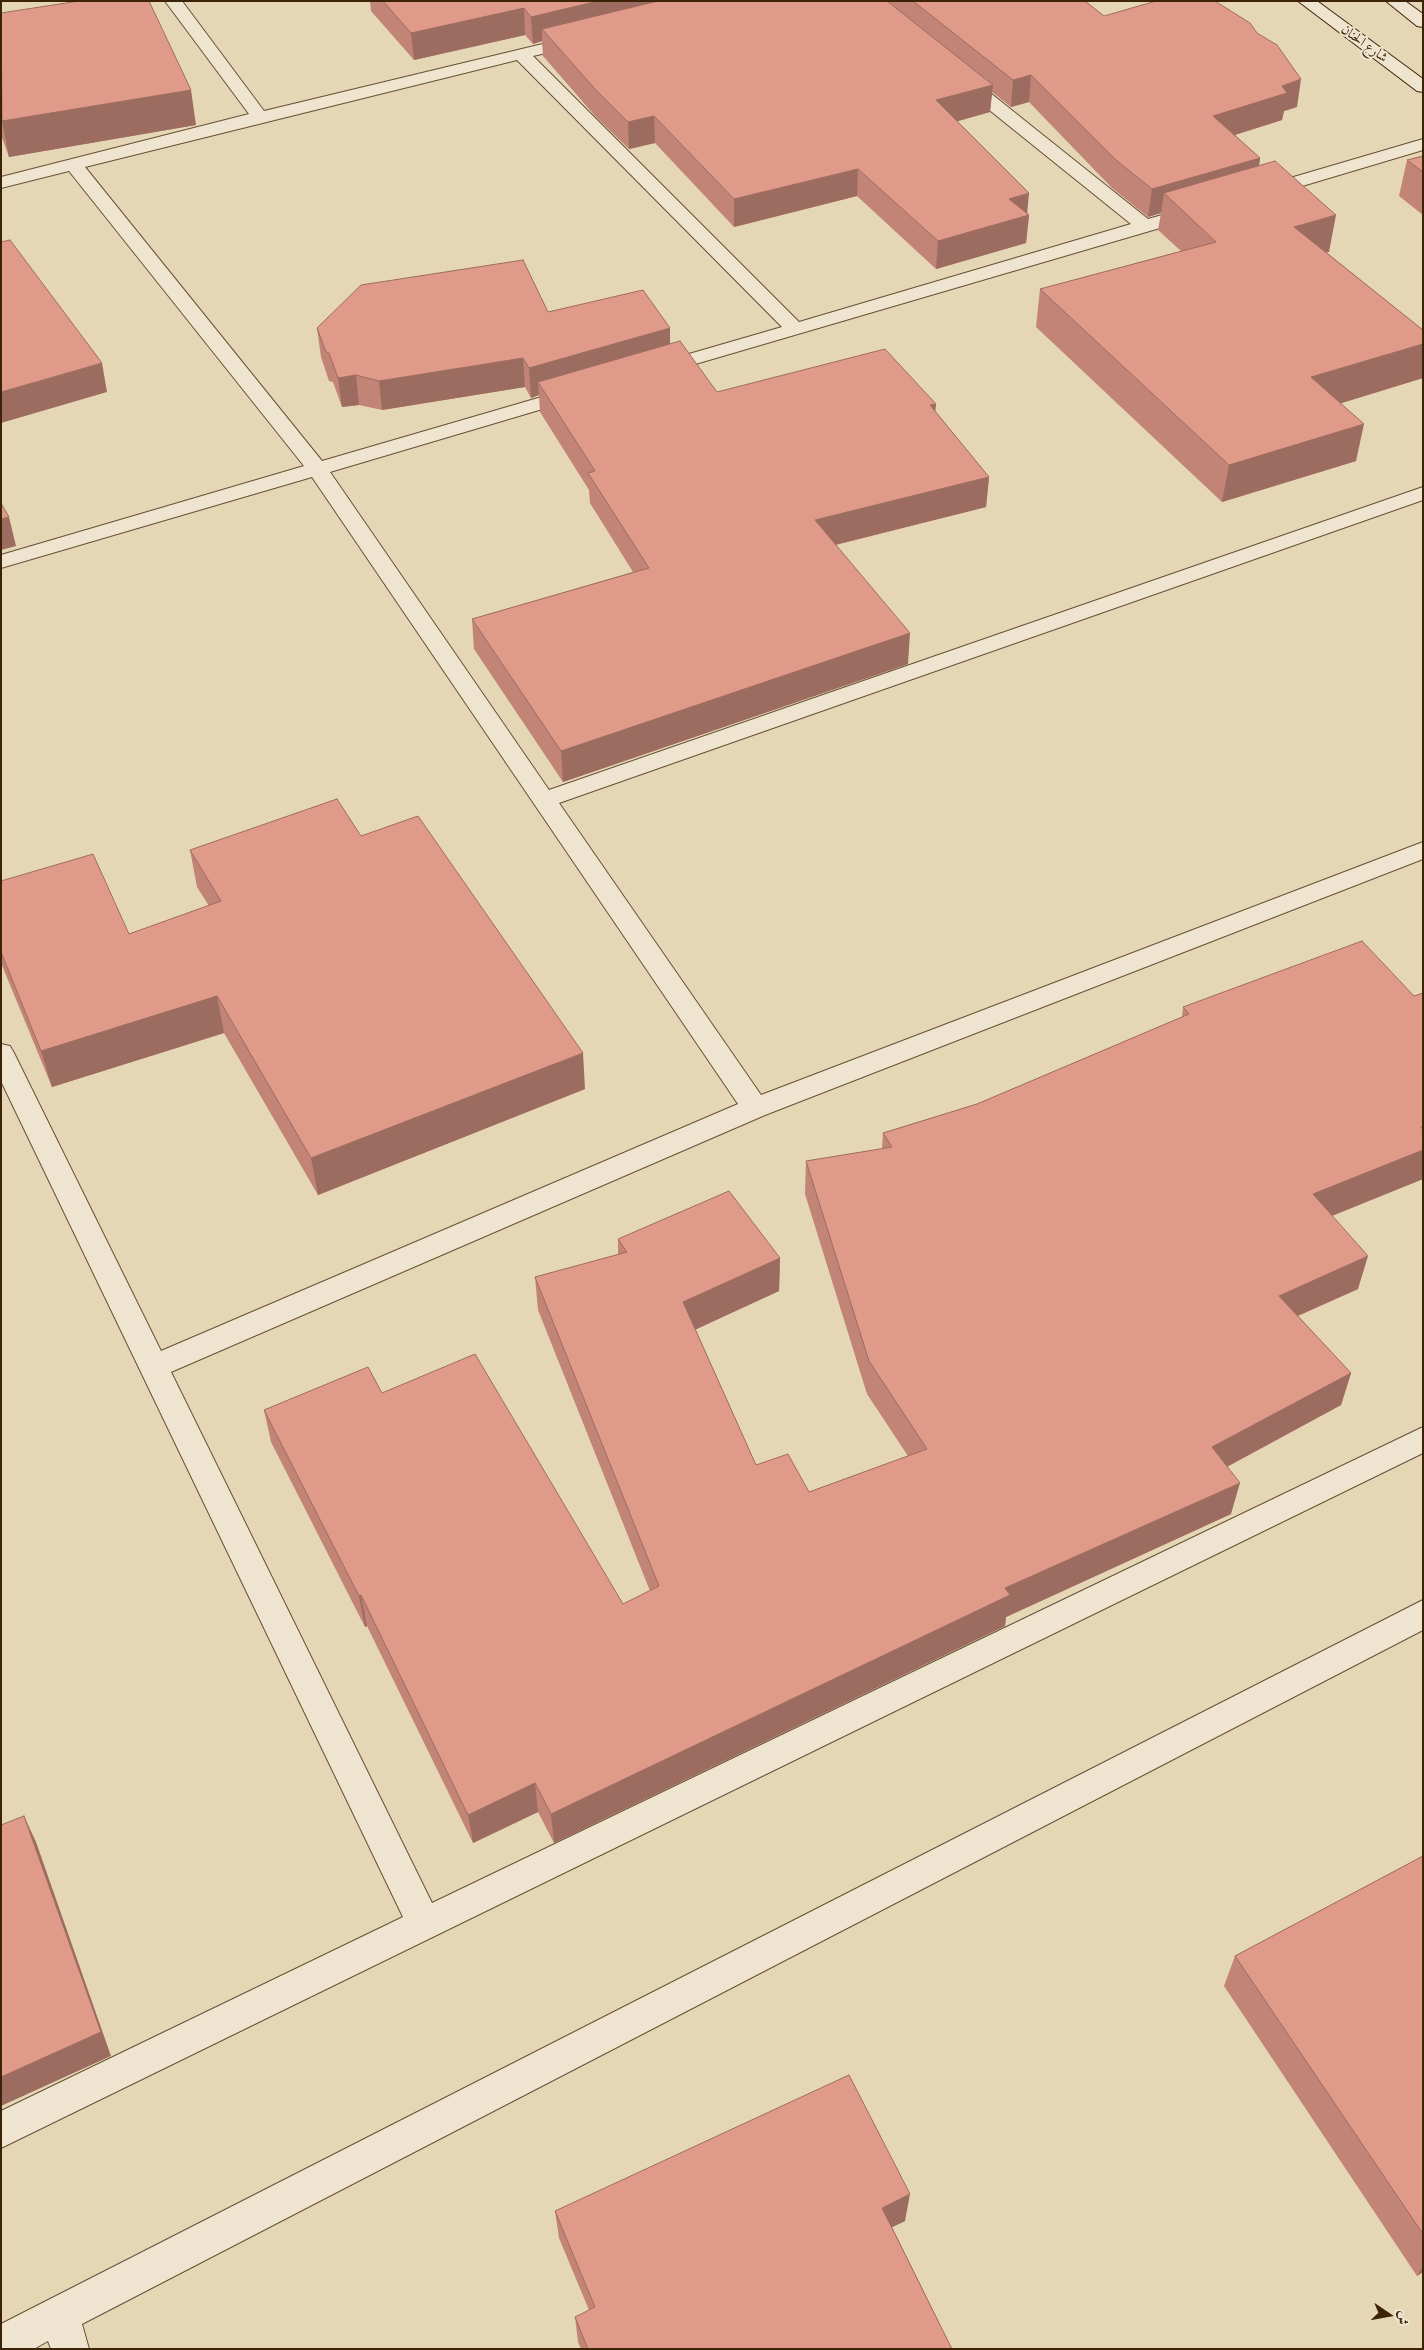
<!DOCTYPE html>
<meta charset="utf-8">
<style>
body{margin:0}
#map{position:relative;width:1424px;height:2350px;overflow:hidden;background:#e5d6b6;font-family:"Gentium Book Plus",Amiri,serif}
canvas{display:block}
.frame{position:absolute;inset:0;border:2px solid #3c2307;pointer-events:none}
.north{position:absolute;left:1364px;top:2290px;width:50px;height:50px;-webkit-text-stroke:4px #eee4d0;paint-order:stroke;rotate:102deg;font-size:14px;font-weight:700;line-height:20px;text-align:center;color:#3c2307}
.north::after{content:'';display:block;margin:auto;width:18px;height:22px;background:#3c2307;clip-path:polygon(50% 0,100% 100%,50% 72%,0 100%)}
</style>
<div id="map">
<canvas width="1424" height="2350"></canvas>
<div class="frame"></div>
<div class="north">ش</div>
</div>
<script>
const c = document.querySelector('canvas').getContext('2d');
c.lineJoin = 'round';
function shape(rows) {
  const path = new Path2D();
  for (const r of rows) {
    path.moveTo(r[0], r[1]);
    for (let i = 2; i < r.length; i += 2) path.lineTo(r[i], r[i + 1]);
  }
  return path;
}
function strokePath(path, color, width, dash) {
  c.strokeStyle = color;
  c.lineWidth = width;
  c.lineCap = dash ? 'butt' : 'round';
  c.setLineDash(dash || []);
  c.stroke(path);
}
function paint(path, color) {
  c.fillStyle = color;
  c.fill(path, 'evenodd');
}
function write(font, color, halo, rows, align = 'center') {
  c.font = font + ' "Gentium Book Plus",Amiri,serif';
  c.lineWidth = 4;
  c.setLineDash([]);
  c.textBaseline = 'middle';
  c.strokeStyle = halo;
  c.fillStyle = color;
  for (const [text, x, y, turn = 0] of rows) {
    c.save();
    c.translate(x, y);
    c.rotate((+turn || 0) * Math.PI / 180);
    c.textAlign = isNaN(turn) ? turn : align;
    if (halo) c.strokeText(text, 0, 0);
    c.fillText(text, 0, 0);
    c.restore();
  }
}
const street = shape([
 [165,1,182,1,264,111,580,35,586,36,588,40,586,44,533,56,799,322,1131,224,957,84,954,80,957,76,969,76,1148,219,1194,206,1201,208,1203,212,1201,216,658,375,651,373,648,369,651,365,782,327,517,60,85,167,322,461,569,389,576,387,583,389,586,393,583,397,330,472,549,790,1423,487,1423,500,559,803,761,1095,1423,842,1423,859,765,1115,171,1372,432,1903,1423,1427,1423,1453,1,2148,1,2111,403,1917,1,1081,1,1044,10,1046,14,1053,161,1351,738,1104,312,477,1,568,1,555,304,466,69,171,1,188,1,177,249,114,165,1],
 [1423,139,1423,150,1262,198,1256,196,1253,192,1256,188,1423,139],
 [1423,1600,1423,1630,82,2324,89,2349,51,2349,48,2341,34,2349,1,2349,1,2324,1423,1600]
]);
const secondary = shape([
 [1298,1,1317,1,1423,79,1423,92,1417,91,1298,1],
 [1386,1,1405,1,1423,14,1423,27,1417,26,1386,1]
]);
const wall = shape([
 [370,1,1085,1,1104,16,1297,107,1284,111,1282,120,1235,135,1260,158,1259,166,1329,252,1326,252,1423,330,1423,378,1341,403,1356,461,1222,502,1036,327,1040,289,1181,251,1158,230,1161,213,1148,217,1112,188,1029,102,1011,107,992,92,990,112,957,121,1029,215,1026,243,936,269,857,196,734,227,655,143,629,149,596,117,543,56,542,41,533,44,525,35,414,60,371,11],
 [1,13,196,125,9,157,1,135],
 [1423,156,1423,215,1399,196,1407,160],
 [548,312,670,344,717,392,936,404,935,411,989,477,986,507,836,545,908,664,563,782,474,649,472,619,633,572,590,503,589,490,540,412,539,395,531,398,525,387,382,410,359,405,342,407,333,382,329,381,321,357,317,328],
 [361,836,585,1089,318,1195,224,1033,52,1087,1,963,1,881,129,934,209,906,197,887,190,850],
 [1183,1007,1423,1179,1332,1216,1358,1289,1298,1316,1351,1373,1341,1405,1227,1467,1231,1514,1006,1617,1005,1626,554,1843,538,1812,473,1843,367,1626,365,1627,271,1442,264,1410,382,1393,623,1604,650,1591,538,1310,535,1277,618,1255,618,1239,780,1258,779,1291,695,1329,756,1465,809,1492,908,1456,867,1394,805,1194,806,1161,882,1149,883,1133,977,1104,1182,1017],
 [1423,1856,1423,2272,1417,2276,1224,1986,1235,1956],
 [555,2211,905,2221,892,2227,952,2349,581,2349,578,2342,575,2317,589,2310,559,2238]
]);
const shadedWall = shape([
 [598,1,708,1,542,29,542,41,533,44,531,17],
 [524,8,525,35,414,60,411,33],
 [1031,75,1029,102,1011,107,1013,80],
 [1301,79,1297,107,1284,111,1282,120,1209,143,1213,116,1282,86],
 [993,85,990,112,934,128,936,100],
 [191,90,196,125,9,157,2,121],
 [654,116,655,143,629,149,628,122],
 [1260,158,1256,186,1164,193,1161,213,1148,217,1152,189],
 [858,169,857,196,734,227,734,199],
 [1029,193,1027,215,1029,215,1026,243,936,269,938,241,1009,199],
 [1336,215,1329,252,1287,263,1294,227],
 [670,328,670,357,538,382,539,395,531,398,529,368],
 [1423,344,1423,378,1303,415,1311,377],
 [523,358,525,387,382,410,379,381],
 [102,363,107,392,1,423,1,392],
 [356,375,359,405,342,407,338,378],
 [936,404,933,433,930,405],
 [1364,424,1356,461,1222,502,1229,465],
 [989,477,986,507,814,550,815,520],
 [9,517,16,546,1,550,1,519],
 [910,633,908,664,563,782,561,751],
 [217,996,224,1033,52,1087,41,1051],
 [583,1053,585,1089,318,1195,311,1158],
 [1421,1127,1423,1127,1423,1179,1304,1227,1313,1194],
 [1368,1256,1358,1289,1270,1328,1279,1296],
 [780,1258,779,1291,684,1335,683,1302],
 [1351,1373,1341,1405,1204,1479,1212,1447],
 [1240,1483,1231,1514,1006,1617,1005,1626,554,1843,551,1814,1005,1588],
 [361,1595,367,1626,365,1627,359,1596],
 [535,1783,538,1812,473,1843,468,1815],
 [24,1816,36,1842,111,2056,1,2106,1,2077],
 [910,2194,905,2221,878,2234,882,2208],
 [1423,2266,1423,2272,1417,2276]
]);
const building = shape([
 [79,1,149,1,191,90,2,121,1,13,79,1],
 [383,1,598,1,531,17,524,8,411,33,383,1],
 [658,1,887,1,993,85,936,100,1029,193,1009,199,1029,215,938,241,858,169,734,199,654,116,628,122,595,89,542,29,658,1],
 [913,1,1085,1,1104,16,1156,1,1215,1,1250,23,1257,33,1277,45,1301,79,1282,86,1287,93,1213,116,1260,158,1152,189,1116,160,1031,75,1013,80,913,1],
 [1423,156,1423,172,1407,160,1423,156],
 [1275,161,1336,215,1294,227,1423,330,1423,344,1311,377,1364,424,1229,465,1040,289,1216,242,1164,193,1275,161],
 [10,240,102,363,1,392,1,242,10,240],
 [523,260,548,312,643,290,670,328,529,368,523,358,379,381,356,375,338,378,329,353,326,352,317,328,361,285,523,260],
 [680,341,717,392,885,349,936,404,930,405,989,477,815,520,910,633,561,751,472,619,649,568,588,473,595,471,538,382,680,341],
 [1,503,9,517,1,519,1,503],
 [337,799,361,836,418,816,583,1053,311,1158,217,996,41,1051,1,952,1,881,93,854,129,934,221,901,190,850,337,799],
 [1362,941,1414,996,1423,993,1423,1127,1421,1127,1423,1130,1423,1150,1313,1194,1368,1256,1279,1296,1351,1373,1212,1447,1240,1483,1005,1588,1010,1595,551,1814,535,1783,468,1815,361,1595,359,1596,264,1410,368,1367,382,1393,475,1354,623,1604,659,1586,535,1277,627,1252,618,1239,729,1191,780,1258,683,1302,756,1465,788,1454,809,1492,927,1449,869,1361,806,1161,892,1147,883,1133,977,1104,1189,1014,1183,1007,1362,941],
 [24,1816,101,2032,1,2077,1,1825,24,1816],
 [1423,1856,1423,2234,1235,1956,1423,1856],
 [849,2075,910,2194,882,2208,952,2349,588,2349,575,2317,595,2307,555,2211,849,2075]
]);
const farStreetnames = [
 ["شارع الحنان",1364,44,36]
];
strokePath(street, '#665033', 2);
strokePath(secondary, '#3c2307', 2);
paint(street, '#eee4d0');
paint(secondary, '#eee4d0');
paint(wall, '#c18476');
paint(shadedWall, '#9d6c60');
paint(building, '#e09a89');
strokePath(building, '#9d6c60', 1);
write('14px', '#3c2307', '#eee4d0', farStreetnames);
</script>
